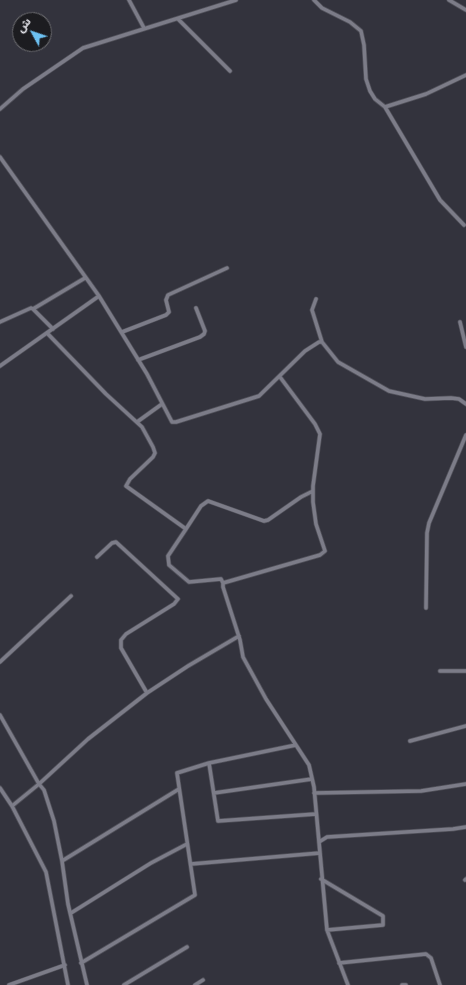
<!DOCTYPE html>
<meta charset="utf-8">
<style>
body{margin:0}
#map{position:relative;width:466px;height:985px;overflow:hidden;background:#33333d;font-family:Manrope,"Noto Sans Arabic",sans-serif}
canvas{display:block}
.north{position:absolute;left:12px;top:12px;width:40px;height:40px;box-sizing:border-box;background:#1c1c20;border:1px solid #6e6e72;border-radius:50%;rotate:310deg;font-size:11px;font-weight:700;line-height:16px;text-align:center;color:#e8e8ee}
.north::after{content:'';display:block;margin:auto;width:14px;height:18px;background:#6dc2f3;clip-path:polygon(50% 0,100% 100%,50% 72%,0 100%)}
</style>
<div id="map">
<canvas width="466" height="985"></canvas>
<div class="north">ش</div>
</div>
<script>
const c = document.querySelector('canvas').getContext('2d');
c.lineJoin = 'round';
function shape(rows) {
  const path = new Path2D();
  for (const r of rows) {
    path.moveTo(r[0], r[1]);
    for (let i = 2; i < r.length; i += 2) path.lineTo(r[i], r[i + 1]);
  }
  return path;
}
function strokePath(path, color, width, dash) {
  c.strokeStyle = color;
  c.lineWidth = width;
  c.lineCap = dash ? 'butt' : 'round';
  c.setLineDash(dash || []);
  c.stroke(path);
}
const street = shape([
 [129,0,144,28],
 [314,0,322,8,350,22,361,31,364,45,366,79,370,91,375,99,385,107,440,200,464,225],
 [449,0,466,10],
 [178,19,230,71],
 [385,107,426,94,466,75],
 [0,109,23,89,83,48,236,0],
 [0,157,99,296,147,374,172,422,176,422,259,396,305,351,319,342,322,342,338,362,389,391,425,399,451,398,459,399,466,404],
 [316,299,312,310,322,342],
 [0,322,31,308,33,309],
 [460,322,466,347],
 [53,329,33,309,85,278],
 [122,332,166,315,169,312,166,300,168,295,227,268],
 [47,333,106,394,142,427,153,447,155,453,153,457,130,479,126,486,186,529,168,556,169,565,189,582,221,579,223,583],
 [138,360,200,337,204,334,205,331,196,308],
 [0,366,99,296],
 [280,377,315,424,320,434,313,486,313,502,316,524,325,551,320,555,223,583,223,587,240,640,243,657,266,699,309,765,314,787,327,930,348,985],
 [137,422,162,404],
 [186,529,201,506,208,501,264,521,268,520,301,497,313,491],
 [97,557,112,543,116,542,178,599,174,604,126,634,121,640,121,648,147,693],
 [426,608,427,533,429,523,466,435],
 [0,662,71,596],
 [440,671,466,671],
 [0,715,39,784,88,739,147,693,188,666,239,636],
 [410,741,466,726],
 [209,763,218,821,316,814],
 [0,788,12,806,39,784,44,790,54,821,62,861,179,789],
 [214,793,312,779],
 [314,793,421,791,466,784],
 [12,806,46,872,68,985],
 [319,842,327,837,453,829,466,827],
 [62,861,68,904,87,985],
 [191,864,320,853],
 [321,879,383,916,383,925,327,930],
 [465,880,466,879],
 [71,913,151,863,187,844],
 [81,963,195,895,177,773,209,763,296,745],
 [339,963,426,954,431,958,440,985],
 [9,985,65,965],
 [124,985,187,947],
 [195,985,203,980],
 [402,985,406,985]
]);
strokePath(street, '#505059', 5);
strokePath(street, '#7c7c88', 3.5);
</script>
